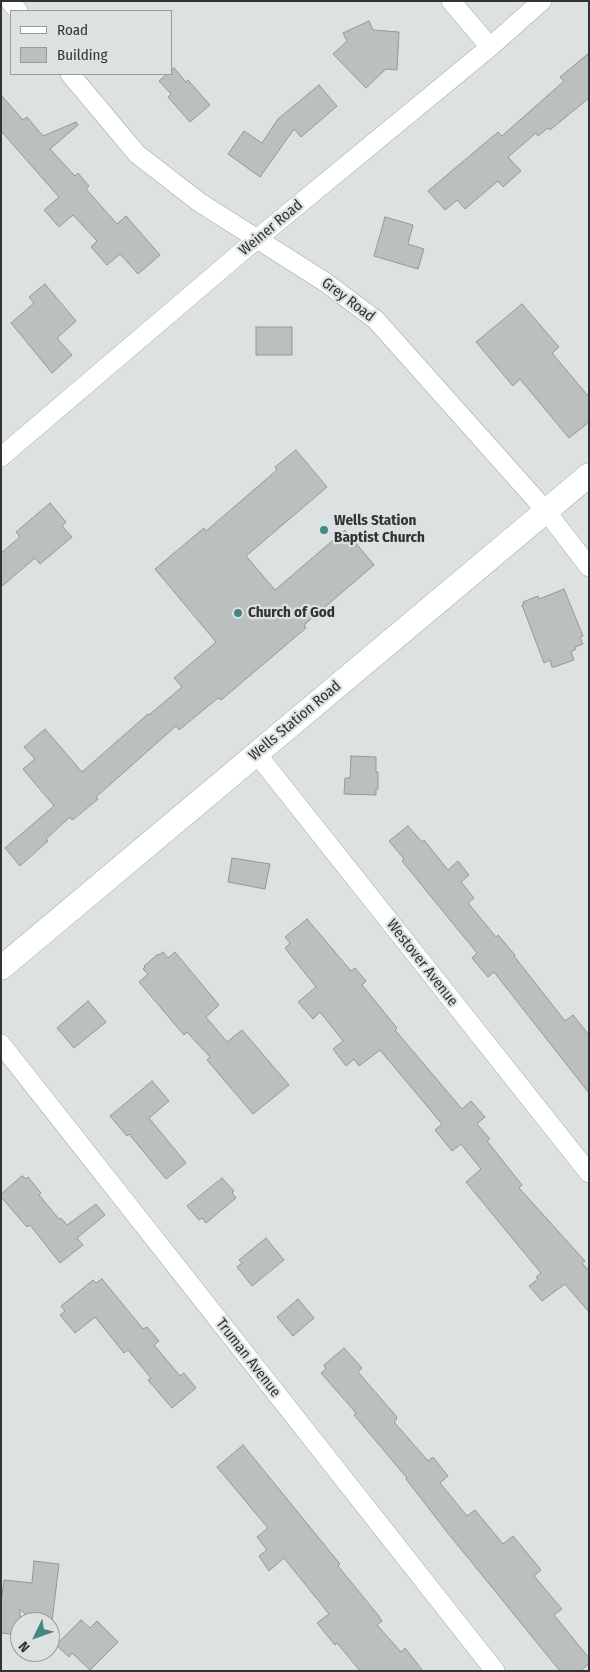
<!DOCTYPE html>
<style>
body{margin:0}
#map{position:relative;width:590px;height:1672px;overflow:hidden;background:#dce2e1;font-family:"Fira Sans Condensed",sans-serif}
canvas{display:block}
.frame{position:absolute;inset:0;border:2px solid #313433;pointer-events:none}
.legend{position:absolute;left:10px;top:10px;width:162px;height:65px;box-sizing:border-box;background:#dce2e1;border:1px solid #989c9b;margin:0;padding:6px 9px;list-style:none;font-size:15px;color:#313433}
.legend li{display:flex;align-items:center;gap:10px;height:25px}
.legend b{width:25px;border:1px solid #989c9b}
.north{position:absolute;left:10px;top:1612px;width:50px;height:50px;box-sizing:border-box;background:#dce2e1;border:1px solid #989c9b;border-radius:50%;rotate:228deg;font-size:14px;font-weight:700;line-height:20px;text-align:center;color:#313433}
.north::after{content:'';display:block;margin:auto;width:18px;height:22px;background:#438981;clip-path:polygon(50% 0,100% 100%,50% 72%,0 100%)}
</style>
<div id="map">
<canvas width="590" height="1672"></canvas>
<div class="frame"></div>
<ul class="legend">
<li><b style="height:6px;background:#fff"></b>Road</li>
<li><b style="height:14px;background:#bbc0bf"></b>Building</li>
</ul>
<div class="north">N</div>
</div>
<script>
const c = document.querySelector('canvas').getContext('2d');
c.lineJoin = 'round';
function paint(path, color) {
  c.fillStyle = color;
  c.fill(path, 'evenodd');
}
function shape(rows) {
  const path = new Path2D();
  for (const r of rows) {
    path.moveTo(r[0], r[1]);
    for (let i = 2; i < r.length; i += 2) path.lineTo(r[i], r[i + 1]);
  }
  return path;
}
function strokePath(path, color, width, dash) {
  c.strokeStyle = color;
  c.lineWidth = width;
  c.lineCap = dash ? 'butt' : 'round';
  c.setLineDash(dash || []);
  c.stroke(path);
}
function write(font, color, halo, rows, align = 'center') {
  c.font = font + ' "Fira Sans Condensed",sans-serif';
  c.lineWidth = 4.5;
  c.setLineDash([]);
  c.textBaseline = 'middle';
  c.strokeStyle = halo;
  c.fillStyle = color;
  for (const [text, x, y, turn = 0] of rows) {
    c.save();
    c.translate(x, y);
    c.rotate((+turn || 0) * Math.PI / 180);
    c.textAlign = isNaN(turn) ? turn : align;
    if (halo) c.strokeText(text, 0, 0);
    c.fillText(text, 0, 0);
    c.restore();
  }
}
const building = shape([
 [369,21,373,30,399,32,397,70,386,69,366,88,333,54,347,41,343,33,369,21],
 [589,53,589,98,550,130,548,128,538,136,536,133,508,157,521,171,503,187,498,181,465,209,457,200,445,210,428,191,498,132,502,136,564,81,560,77,589,53],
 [174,68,186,82,188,80,210,105,190,122,168,97,171,94,159,81,167,74,171,74,171,70,174,68],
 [319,85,337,106,301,137,294,129,260,177,228,154,244,131,262,143,278,119,319,85],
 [1,95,23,120,27,117,43,136,76,122,78,125,50,149,75,176,78,173,89,186,86,189,117,224,126,216,160,255,138,274,120,254,107,265,91,247,97,241,73,215,59,227,44,210,59,197,1,131,1,95],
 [385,217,413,225,408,244,424,249,418,269,374,256,385,217],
 [45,284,76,321,57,338,72,355,52,373,11,323,34,303,29,297,45,284],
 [522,304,559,347,552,353,589,397,589,422,569,438,520,379,513,386,476,342,522,304],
 [256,327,292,327,292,355,256,355,256,327],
 [296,450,327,487,246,556,275,590,345,530,374,565,304,625,306,628,221,700,218,698,179,730,176,726,96,797,98,799,75,818,72,820,70,817,46,839,48,841,20,866,5,848,54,806,23,769,35,759,24,747,45,729,82,772,148,714,149,715,182,687,174,678,216,642,155,569,204,528,206,531,277,470,275,467,296,450],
 [50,503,66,522,62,526,72,537,40,564,35,558,1,587,1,553,20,537,16,532,50,503],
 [564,589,583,636,580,637,583,644,575,647,576,649,571,652,574,660,554,667,552,667,550,660,544,663,522,605,524,604,523,602,538,596,539,599,564,589],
 [351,756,376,757,376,772,378,772,378,789,376,789,376,795,344,794,345,778,350,778,351,756],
 [408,826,422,842,424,840,448,870,458,861,469,875,461,882,474,898,468,903,496,937,498,935,515,955,514,956,565,1021,573,1015,589,1035,589,1093,494,972,488,977,472,958,477,953,402,861,404,859,389,841,408,826],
 [232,858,270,864,265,889,228,882,232,858],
 [307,919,351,971,355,968,366,981,362,985,397,1028,395,1030,462,1109,471,1101,485,1117,477,1124,490,1139,487,1141,522,1185,519,1188,585,1261,582,1263,589,1271,589,1312,565,1284,542,1301,529,1286,538,1279,536,1277,541,1273,466,1182,481,1169,461,1144,452,1151,435,1130,442,1124,380,1050,359,1066,354,1059,346,1066,333,1049,343,1041,320,1012,313,1019,298,1002,316,987,285,948,290,943,285,937,307,919],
 [163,952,168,958,175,952,219,1005,206,1017,227,1042,242,1030,289,1085,253,1114,207,1060,210,1057,187,1032,184,1035,139,982,148,974,143,969,145,967,144,966,158,954,159,955,163,952],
 [88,1001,106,1022,74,1048,57,1028,88,1001],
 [152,1081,169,1101,149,1118,186,1163,166,1179,129,1134,127,1136,110,1116,152,1081],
 [22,1176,26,1179,28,1177,41,1193,39,1195,59,1219,61,1218,67,1225,96,1204,105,1215,77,1238,83,1245,60,1263,30,1225,27,1227,1,1197,1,1194,22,1176],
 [222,1178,234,1191,232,1193,236,1198,206,1223,202,1218,199,1220,187,1206,222,1178],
 [266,1238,284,1260,252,1286,237,1267,242,1263,239,1260,266,1238],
 [102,1279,143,1329,147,1327,159,1341,154,1345,180,1376,184,1373,196,1388,172,1408,148,1380,151,1378,128,1350,124,1353,95,1317,75,1333,60,1315,65,1311,61,1306,93,1280,96,1283,102,1279],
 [298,1299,314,1318,293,1336,277,1317,298,1299],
 [344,1348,362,1368,358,1372,397,1417,396,1418,397,1419,394,1422,428,1461,433,1457,448,1476,440,1483,467,1516,475,1510,503,1544,513,1536,541,1570,534,1576,562,1609,554,1615,589,1658,589,1664,580,1671,560,1671,551,1660,447,1532,406,1479,407,1478,354,1415,356,1413,321,1373,326,1369,324,1365,344,1348],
 [243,1445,340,1564,338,1566,378,1615,382,1621,377,1625,401,1652,405,1648,423,1671,360,1671,337,1643,335,1645,317,1623,329,1614,284,1558,269,1571,259,1556,267,1550,257,1537,268,1528,217,1467,243,1445],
 [34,1561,59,1564,50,1638,50,1622,33,1622,20,1609,20,1635,1,1633,1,1603,4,1580,32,1583,34,1561],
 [81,1620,90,1628,97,1621,118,1642,90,1670,72,1653,69,1657,56,1645,81,1620]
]);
const minor = shape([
 [10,1,18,11],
 [451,1,490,47],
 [70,74,137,154,199,202,325,282,376,320,546,511,589,567],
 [1,457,258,238,490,47,542,1],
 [256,753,589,1173],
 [1,1044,495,1671]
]);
const tertiary = shape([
 [1,968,589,475]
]);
const markers = [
 [324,530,5,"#438981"],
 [238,613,5,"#438981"]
];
const streetNames = [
 ["Weiner Road",271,228,-40],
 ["Grey Road",348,300,37],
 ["Wells Station Road",295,721,-40],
 ["Westover Avenue",422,963,52],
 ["Truman Avenue",248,1358,52]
];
const poiNames = [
 ["Wells Station",334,521],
 ["Baptist Church",334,538],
 ["Church of God",248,613]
];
paint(building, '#bbc0bf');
strokePath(building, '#939897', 1);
strokePath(minor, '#a3a9a8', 20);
strokePath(tertiary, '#a3a9a8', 25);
strokePath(minor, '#fff', 19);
strokePath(tertiary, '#fff', 24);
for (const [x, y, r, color] of markers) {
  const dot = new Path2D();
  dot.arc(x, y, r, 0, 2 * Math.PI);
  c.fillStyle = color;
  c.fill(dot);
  strokePath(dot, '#dce2e1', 2);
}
write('15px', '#313433', '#dce2e1', streetNames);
write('bold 15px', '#313433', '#dce2e1', poiNames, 'left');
</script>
